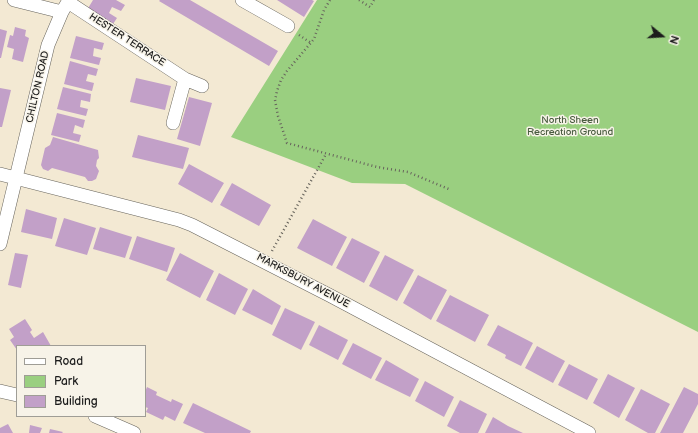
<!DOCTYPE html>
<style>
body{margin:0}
#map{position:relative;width:698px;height:433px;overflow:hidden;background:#f3e9d3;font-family:"Balsamiq Sans",sans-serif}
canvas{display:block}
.legend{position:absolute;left:16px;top:345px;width:130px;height:72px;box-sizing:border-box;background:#f7f3e8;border:1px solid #9f9d96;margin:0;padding:5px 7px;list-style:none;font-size:12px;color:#1c1c1c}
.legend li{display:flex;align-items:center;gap:8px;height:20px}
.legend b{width:20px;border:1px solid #9f9d96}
.north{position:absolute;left:642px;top:16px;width:40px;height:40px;-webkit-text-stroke:3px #f7f3e8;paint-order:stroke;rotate:108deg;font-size:11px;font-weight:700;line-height:16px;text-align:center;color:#1c1c1c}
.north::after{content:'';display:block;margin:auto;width:14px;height:18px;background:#1c1c1c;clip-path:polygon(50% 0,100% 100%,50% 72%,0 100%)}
</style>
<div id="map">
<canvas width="698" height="433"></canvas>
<ul class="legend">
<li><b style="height:5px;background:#fff"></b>Road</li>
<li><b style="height:11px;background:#9acf80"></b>Park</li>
<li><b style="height:11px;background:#c2a0c8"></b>Building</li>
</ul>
<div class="north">N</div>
</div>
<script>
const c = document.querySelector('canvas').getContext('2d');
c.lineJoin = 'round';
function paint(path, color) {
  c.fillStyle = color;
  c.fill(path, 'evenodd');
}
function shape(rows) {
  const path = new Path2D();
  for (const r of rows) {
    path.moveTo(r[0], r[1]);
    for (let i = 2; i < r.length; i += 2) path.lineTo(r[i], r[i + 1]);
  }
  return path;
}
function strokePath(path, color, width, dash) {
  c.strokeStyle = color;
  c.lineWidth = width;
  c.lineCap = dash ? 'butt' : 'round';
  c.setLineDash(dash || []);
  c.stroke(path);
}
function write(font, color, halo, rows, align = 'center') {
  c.font = font + ' "Balsamiq Sans",sans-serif';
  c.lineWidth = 3;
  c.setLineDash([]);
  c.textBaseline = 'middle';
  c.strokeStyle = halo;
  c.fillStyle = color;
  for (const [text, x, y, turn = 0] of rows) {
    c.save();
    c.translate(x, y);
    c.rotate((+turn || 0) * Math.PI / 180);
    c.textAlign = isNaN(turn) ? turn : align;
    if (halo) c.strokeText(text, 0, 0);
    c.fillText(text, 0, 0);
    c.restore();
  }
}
const green = shape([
 [317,0,698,0,698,332,405,184,352,183,231,137]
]);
const building = shape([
 [93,0,116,0,125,5,121,11,112,7,109,13,117,18,111,27,87,10],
 [160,0,190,0,278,51,269,66,159,1],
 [277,0,312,0,314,1,304,17],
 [15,27,26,30,25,36,29,38,23,62,12,59,14,49,7,47,10,35,13,36],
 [0,29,7,31,1,58,0,58],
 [76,36,104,43,102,50,94,48,93,56,101,58,99,65,70,58],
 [70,61,98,69,96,76,88,74,86,81,94,83,92,91,64,84],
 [136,78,171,86,165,110,130,102],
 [63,87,91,94,90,102,81,100,80,107,88,109,86,116,57,109],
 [0,88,11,90,2,127,0,127],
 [189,97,212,103,200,146,177,139],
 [57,113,85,120,83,128,75,125,73,133,81,135,79,142,51,135],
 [138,135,189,148,183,169,132,157],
 [53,137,98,150,99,158,97,160,96,166,99,171,96,179,92,181,88,181,85,177,52,168,48,171,43,169,41,165,45,148,50,145],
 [189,164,224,183,212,203,178,184],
 [232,183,271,205,259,226,220,205],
 [26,209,57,218,52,239,21,232],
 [64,218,96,228,87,255,55,246],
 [313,219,347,237,332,266,297,248],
 [100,227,132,237,125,258,93,249],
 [137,236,175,248,167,272,129,259],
 [352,238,380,252,364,283,336,268],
 [15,253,28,255,21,288,8,285],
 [180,253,214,271,200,298,166,280],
 [385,255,414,270,397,301,369,286],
 [219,273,248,289,235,315,206,300],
 [418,275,447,290,431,320,403,303],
 [253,289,281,306,272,325,242,310],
 [450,295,489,315,475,342,436,321],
 [285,308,315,322,301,350,272,335],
 [25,319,32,330,30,332,34,338,43,332,51,346,17,346,17,350,10,340,14,337,9,329],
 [319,325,348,340,338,360,309,345],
 [498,325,533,343,521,366,505,358,506,355,487,345],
 [353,343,382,358,371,379,342,364],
 [537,346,565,361,553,383,525,368],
 [386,360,419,379,410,397,375,380],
 [569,364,598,379,587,400,558,385],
 [608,374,635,388,619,418,593,403],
 [425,381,454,397,444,417,415,401],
 [147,387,157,392,156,395,171,402,172,399,183,404,175,421,165,416,163,420,146,412,148,408,145,407,145,392],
 [684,387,698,394,698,404,683,433,660,433],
 [641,389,670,404,655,433,648,433,625,420],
 [460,400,487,414,478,433,460,433,447,426],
 [193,403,251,431,250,433,205,433,183,423],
 [493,417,508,426,523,433,485,433],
 [8,424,13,433,0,433,0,428],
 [30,425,42,428,40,433,29,433],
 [50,429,63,432,62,433,49,433]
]);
const path = shape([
 [330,0,324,10,314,39,287,71,281,80,277,91,275,100,278,116,287,143,377,167,408,172,451,190],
 [359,0,370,7,374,0],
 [299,35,311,43],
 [272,251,326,154]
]);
const street = shape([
 [14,0,62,12],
 [242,0,288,26],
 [68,2,185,79,202,86],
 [173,123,185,79],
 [0,174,179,220,192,225,329,295,589,433],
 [0,244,48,45,62,12,69,0],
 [0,391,17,395],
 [95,416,134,433]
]);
const streetNames = [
 ["HESTER TERRACE",127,40,33],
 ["CHILTON ROAD",38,87,-77],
 ["MARKSBURY AVENUE",303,281,28]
];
const parkNames = [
 ["North Sheen",570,120],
 ["Recreation Ground",570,132]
];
paint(green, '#9acf80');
paint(building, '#c2a0c8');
strokePath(street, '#67645c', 14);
strokePath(path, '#67645c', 2.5, [1, 3]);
strokePath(street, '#fff', 13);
write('10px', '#1c1c1c', '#f7f3e8', streetNames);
write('10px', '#485b3f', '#f7f3e8', parkNames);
</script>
